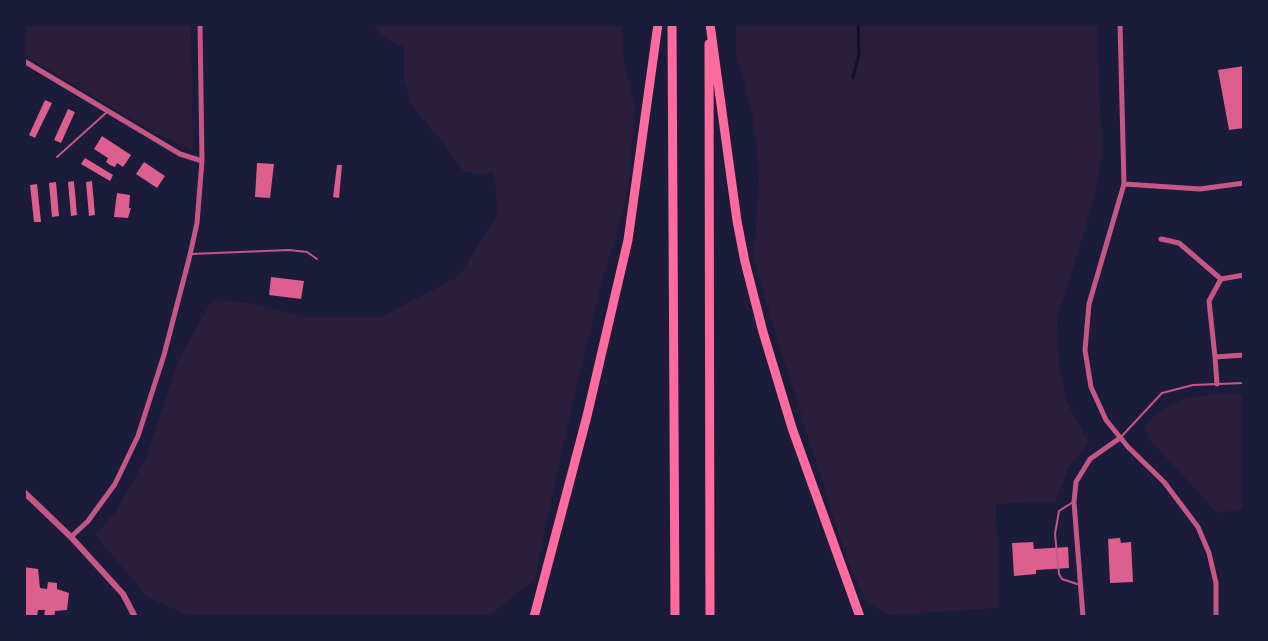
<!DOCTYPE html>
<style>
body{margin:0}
#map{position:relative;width:1268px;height:641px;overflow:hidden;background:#1b1b3a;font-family:Literata,serif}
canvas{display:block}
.frame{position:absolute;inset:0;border:26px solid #1b1b3a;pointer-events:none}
</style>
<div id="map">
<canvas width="1268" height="641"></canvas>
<div class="frame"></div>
</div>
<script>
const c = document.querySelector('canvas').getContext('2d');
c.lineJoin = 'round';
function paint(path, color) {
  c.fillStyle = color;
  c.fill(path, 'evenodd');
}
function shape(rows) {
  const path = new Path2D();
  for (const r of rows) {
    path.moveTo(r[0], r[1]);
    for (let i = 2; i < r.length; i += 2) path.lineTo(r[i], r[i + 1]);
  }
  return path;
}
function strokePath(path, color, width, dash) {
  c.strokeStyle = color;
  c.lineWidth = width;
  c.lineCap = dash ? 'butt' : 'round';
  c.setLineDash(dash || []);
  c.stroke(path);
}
const green = shape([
 [24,24,191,24,193,151,150,130,24,55],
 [374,24,621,24,624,62,635,108,628,187,623,213,602,281,564,441,534,580,488,617,192,617,147,597,95,535,116,511,145,460,178,361,212,300,244,302,307,317,381,317,459,276,498,214,494,172,482,174,464,172,442,141,415,110,404,82,404,47,380,36],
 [736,24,1097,24,1102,154,1095,196,1057,320,1059,366,1067,403,1089,443,1069,467,1056,501,996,504,999,608,890,615,867,603,847,560,776,335,754,257,759,176,754,122,736,51],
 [1220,394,1244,394,1244,508,1221,513,1215,511,1148,438,1147,431,1147,424,1156,414,1184,398]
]);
const stream = shape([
 [853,78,859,54,858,24]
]);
const building = shape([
 [1244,66,1244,128,1229,130,1218,70],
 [45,100,52,103,35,138,29,135],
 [68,109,75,112,61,143,54,140],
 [102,136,131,155,123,167,117,163,115,167,110,165,106,162,108,158,94,149],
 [85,158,113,175,110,181,81,164],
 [144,162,165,176,157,188,136,174],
 [257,163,274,164,270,198,255,197],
 [337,165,342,165,339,198,333,197],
 [74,181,77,215,71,216,68,182],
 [92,181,95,215,89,216,86,182],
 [56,182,59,216,52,217,49,183],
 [37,184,41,222,34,222,30,185],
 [117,193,130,195,129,208,131,208,128,218,114,217],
 [271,277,304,281,301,299,269,295],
 [1120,538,1121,543,1131,542,1133,582,1110,583,1108,539],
 [1033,542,1034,549,1068,547,1069,568,1036,570,1036,574,1014,576,1012,543],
 [24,567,38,569,40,588,47,589,48,582,57,583,57,589,69,593,67,610,55,611,54,617,44,616,45,610,38,610,37,616,24,615]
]);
const service = shape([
 [57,157,107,112],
 [191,254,289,250,307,252,317,259],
 [1121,437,1162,393,1193,385,1244,383],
 [1073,502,1059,511,1055,534,1059,574,1062,579,1077,584]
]);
const minor = shape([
 [1120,24,1124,184,1089,304,1085,350,1091,387,1106,420,1128,447,1164,482,1198,527,1209,553,1216,583,1216,617],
 [24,61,180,154,202,161],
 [1124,184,1200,189,1244,183],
 [1161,239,1179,243,1221,279],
 [1244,275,1221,279,1209,301,1215,357,1244,355],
 [1215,357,1217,384],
 [71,537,88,521,115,484,138,436,164,355,190,255,197,223,202,161,200,24],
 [1083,617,1074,502,1076,482,1090,459,1120,438]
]);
const tertiary = shape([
 [24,492,71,537,123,594,135,617]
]);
const motorway = shape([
 [672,24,675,617],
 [710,24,737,221,745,262,763,332,792,428,860,617],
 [709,44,710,617],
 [534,617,587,416,628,240,658,24]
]);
paint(green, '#2a1e3b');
strokePath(stream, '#12122b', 3);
paint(building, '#dd5f8e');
strokePath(service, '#c65784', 2);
strokePath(minor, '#c65784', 5);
strokePath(tertiary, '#c65784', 6);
strokePath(motorway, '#ff6b9d', 9);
</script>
